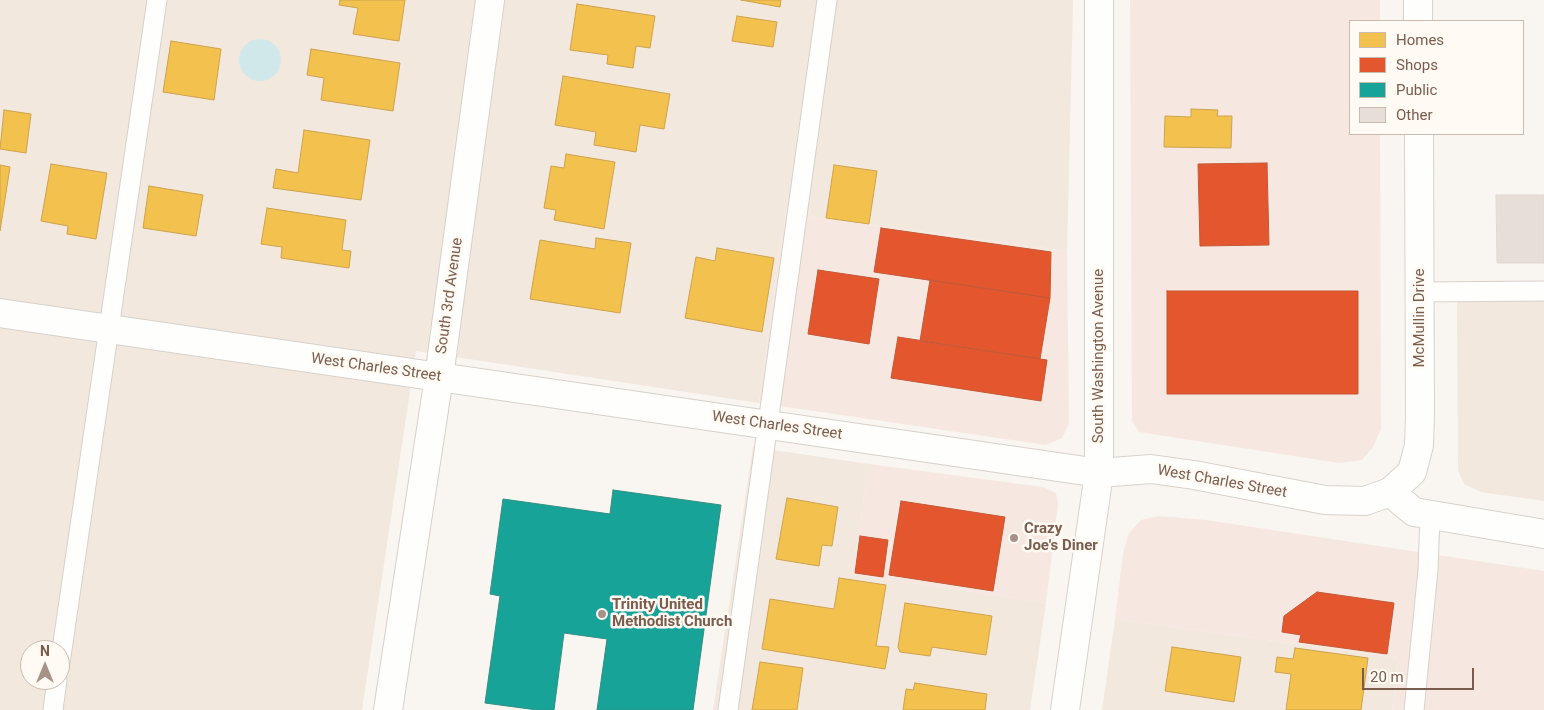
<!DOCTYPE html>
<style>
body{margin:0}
#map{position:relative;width:1544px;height:710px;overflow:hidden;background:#f9f5f0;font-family:Roboto,sans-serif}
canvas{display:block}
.legend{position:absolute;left:1349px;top:20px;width:175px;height:115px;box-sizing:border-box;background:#fffaf3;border:1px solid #cabbb1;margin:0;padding:6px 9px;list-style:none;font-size:15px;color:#7a5c4d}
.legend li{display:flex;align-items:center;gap:10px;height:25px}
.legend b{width:25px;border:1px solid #cabbb1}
.north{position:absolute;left:20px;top:640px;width:50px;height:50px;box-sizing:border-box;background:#fffaf3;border:1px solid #cabbb1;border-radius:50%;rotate:0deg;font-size:14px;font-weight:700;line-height:20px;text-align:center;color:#7a5c4d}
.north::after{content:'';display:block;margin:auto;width:18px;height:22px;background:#a69286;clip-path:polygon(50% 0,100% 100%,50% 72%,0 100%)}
.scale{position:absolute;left:1362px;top:668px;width:112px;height:22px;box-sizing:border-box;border:2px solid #7a5c4d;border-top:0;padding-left:6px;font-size:15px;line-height:18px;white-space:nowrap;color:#7a5c4d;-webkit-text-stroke:4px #fffaf3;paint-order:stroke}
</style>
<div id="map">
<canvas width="1544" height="710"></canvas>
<ul class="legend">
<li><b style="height:14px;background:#f2c14e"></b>Homes</li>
<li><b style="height:14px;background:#e4572e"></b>Shops</li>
<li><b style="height:14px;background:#17a398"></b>Public</li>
<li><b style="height:14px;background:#e6ded7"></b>Other</li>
</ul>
<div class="north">N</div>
<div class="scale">20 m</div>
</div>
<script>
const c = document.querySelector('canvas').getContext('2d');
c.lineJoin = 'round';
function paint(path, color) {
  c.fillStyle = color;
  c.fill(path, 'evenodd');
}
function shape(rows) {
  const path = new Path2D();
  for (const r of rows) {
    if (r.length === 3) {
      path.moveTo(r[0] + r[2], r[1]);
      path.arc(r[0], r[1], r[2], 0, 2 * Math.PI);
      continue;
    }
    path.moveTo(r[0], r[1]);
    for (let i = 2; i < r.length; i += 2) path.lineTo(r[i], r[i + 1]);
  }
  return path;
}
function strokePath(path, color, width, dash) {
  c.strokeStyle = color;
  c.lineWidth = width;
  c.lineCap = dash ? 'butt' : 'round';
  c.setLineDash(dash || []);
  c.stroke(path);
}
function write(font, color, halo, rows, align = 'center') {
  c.font = font + ' Roboto,sans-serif';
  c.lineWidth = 5;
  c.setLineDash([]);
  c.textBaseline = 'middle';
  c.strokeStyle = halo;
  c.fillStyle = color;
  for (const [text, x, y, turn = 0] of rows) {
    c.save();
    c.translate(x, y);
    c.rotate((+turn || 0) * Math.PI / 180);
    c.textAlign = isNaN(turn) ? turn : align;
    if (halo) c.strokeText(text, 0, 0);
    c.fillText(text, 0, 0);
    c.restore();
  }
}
const residential = shape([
 [0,0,1073,0,1067,251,784,213,759,403,416,351,362,710,0,710],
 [30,650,60,650,60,680,30,680],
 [1457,300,1544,301,1544,501,1481,492,1464,484,1458,470],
 [753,447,869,464,852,574,1046,603,1030,710,713,710],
 [1115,619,1399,658,1392,710,1102,710]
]);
const commercial = shape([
 [1130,0,1380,0,1380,21,1350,21,1350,134,1380,134,1381,429,1373,447,1362,460,1339,463,1139,432,1132,421],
 [784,213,1067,251,1069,424,1062,438,1046,445,759,403],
 [869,464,1043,487,1056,493,1058,504,1046,603,852,574],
 [1158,516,1206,520,1544,571,1544,710,1392,710,1399,658,1115,619,1123,553,1129,533,1141,520]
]);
const water = shape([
 [260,60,21]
]);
const homes = shape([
 [340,0,405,0,399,41,353,34,358,8,339,5,340,0],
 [741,0,781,0,780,7,741,0],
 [577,4,655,16,650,48,636,46,633,68,607,64,608,55,570,50,577,4],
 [737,16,777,22,773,47,732,41,737,16],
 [171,41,221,49,214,100,163,92,171,41],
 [311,49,400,63,393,111,321,100,324,78,307,75,311,49],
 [563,76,670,94,664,129,640,125,636,152,594,145,596,132,555,125,563,76],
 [1191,109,1218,110,1217,116,1232,116,1231,148,1164,147,1165,116,1191,117,1191,109],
 [4,110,31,114,26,153,0,149,4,110],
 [304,130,370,140,361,200,273,188,276,169,298,173,304,130],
 [566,154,615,162,604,229,554,220,556,210,544,208,551,166,564,168,566,154],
 [51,164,107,173,96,239,67,234,68,226,41,221,51,164],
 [0,165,10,167,0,231,0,165],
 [834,165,877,171,869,224,826,218,834,165],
 [149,186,203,195,196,236,143,228,149,186],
 [267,208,346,220,342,250,351,251,349,268,281,258,282,247,261,244,267,208],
 [596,238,631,243,620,313,530,299,540,240,595,249,596,238],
 [717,248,774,258,762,332,685,318,696,257,715,261,717,248],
 [787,498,838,507,832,546,822,545,819,566,776,559,787,498],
 [839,578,886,585,876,646,889,647,885,669,762,649,770,599,834,609,839,578],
 [905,603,992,616,986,655,932,647,930,656,900,652,898,647,905,603],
 [1172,647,1241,657,1234,702,1165,691,1172,647],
 [1295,648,1368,658,1361,710,1286,710,1291,674,1275,672,1277,657,1293,659,1295,648],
 [760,662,803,668,797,710,752,710,760,662],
 [915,683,987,694,985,710,903,710,906,689,913,690,915,683]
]);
const shops = shape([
 [1267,163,1269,245,1200,246,1198,164,1267,163],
 [881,228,1051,252,1050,298,874,272,881,228],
 [818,270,879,279,869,344,808,334,818,270],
 [930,280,1050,298,1040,359,920,341,930,280],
 [1167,291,1358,291,1358,394,1167,394,1167,291],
 [898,337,1047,360,1041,401,891,378,898,337],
 [901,501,1005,517,993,591,889,575,901,501],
 [860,536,888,540,883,577,855,573,860,536],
 [1317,592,1394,603,1387,654,1299,642,1301,635,1282,632,1284,616,1317,592]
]);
const public = shape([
 [613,490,721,505,693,710,597,710,607,639,564,633,554,710,537,710,485,703,500,596,490,594,503,499,610,514,613,490]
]);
const building = shape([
 [1496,195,1544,195,1544,263,1497,263,1496,195]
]);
const service = shape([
 [1420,292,1544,291],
 [60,663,157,0],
 [53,710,57,680],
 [728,710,827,0],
 [1414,710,1428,570,1430,515]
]);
const minor = shape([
 [0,313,1099,473,1099,0],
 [1390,492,1414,512,1544,534],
 [388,710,439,377,490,0]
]);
const secondary = shape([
 [1418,0,1418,21],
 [1065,710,1099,473,1151,469,1194,475,1325,500,1365,501,1390,492,1412,472,1419,445,1420,416,1419,134]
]);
const markers = [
 [1014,538,5,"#a69286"],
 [602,614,5,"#a69286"]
];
const streetNames = [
 ["South 3rd Avenue",450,296,-82],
 ["McMullin Drive",1420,318,-90],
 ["South Washington Avenue",1099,356,-90],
 ["West Charles Street",376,368,8],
 ["West Charles Street",777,426,8],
 ["West Charles Street",1222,482,10]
];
const poiNames = [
 ["Crazy",1024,529],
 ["Joe's Diner",1024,546],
 ["Trinity United",612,605],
 ["Methodist Church",612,622]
];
paint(residential, '#f2e8de');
paint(commercial, '#f6e8e1');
paint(water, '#d0e8ea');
paint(homes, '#f2c14e');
strokePath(homes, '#cea34e', 1);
paint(shops, '#e4572e');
strokePath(shops, '#c45837', 1);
paint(public, '#17a398');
strokePath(public, '#358e82', 1);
paint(building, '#e6ded7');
strokePath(building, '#e2d8d2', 1);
strokePath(service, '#d7d1cb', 21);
strokePath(minor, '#d7d1cb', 30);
strokePath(secondary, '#d9d2cb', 30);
strokePath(service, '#fefefd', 19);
strokePath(minor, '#fefefd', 28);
strokePath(secondary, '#fefefd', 28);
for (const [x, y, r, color] of markers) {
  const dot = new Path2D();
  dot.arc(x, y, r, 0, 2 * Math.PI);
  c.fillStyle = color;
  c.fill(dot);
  strokePath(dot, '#fffaf3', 2);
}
write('15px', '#7a5c4d', '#fffaf3', streetNames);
write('bold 15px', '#7a5c4d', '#fffaf3', poiNames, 'left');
</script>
